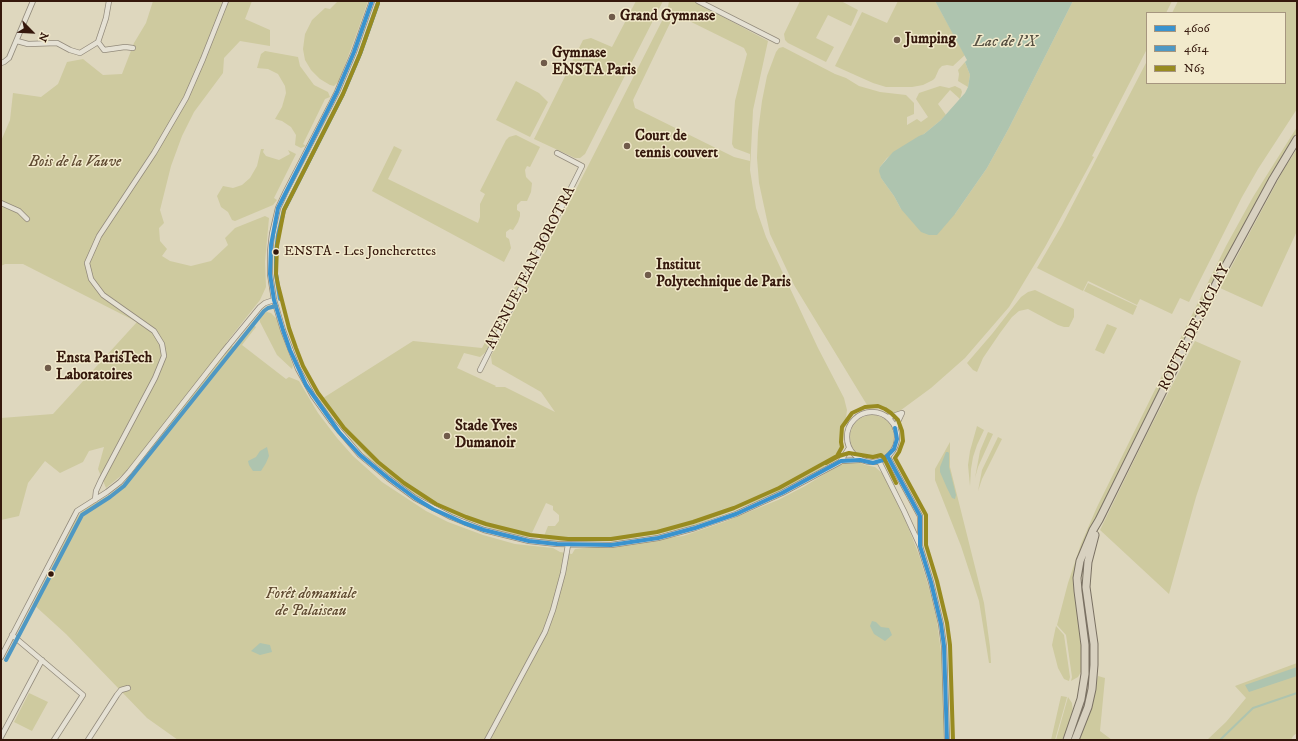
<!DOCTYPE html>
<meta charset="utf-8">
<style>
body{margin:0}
#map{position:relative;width:1298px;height:741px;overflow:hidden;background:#ded7be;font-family:"IM FELL DW Pica",serif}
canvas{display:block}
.frame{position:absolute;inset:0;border:2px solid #35180c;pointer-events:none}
.legend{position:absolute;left:1146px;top:12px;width:140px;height:72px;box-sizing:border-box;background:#f2eacc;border:1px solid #a6967f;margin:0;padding:5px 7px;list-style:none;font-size:12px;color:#35180c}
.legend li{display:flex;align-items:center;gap:8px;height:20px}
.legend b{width:20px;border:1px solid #a6967f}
.north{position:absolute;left:12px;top:12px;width:40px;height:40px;-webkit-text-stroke:3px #f2eacc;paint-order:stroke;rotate:114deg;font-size:11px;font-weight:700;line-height:16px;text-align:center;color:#35180c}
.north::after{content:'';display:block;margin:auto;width:14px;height:18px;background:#35180c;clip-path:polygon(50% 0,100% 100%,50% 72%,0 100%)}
</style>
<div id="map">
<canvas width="1298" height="741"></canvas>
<div class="frame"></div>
<ul class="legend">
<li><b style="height:5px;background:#3a93ce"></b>4606</li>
<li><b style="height:5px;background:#4f98c3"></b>4614</li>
<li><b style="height:5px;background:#988b20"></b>N63</li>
</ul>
<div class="north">N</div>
</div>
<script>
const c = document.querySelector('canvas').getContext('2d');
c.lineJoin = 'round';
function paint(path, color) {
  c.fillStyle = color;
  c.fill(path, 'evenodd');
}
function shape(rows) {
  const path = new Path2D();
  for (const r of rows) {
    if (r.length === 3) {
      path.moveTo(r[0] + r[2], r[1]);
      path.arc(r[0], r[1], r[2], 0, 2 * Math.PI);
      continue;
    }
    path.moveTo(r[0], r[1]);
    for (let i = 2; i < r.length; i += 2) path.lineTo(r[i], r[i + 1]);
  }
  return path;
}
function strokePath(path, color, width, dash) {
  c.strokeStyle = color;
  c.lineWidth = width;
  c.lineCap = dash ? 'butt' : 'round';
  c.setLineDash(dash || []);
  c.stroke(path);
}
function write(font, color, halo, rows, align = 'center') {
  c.font = font + ' "IM FELL DW Pica",serif';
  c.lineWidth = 3;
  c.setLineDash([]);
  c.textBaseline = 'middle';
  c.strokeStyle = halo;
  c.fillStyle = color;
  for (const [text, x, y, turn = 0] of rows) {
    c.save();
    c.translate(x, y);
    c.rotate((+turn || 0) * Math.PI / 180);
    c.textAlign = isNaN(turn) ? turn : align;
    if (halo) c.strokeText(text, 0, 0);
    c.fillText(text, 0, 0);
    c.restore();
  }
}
const green = shape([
 [153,1,252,1,245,19,270,30,270,46,240,41,224,58,223,73,194,112,182,136,171,166,160,210,164,223,159,228,160,241,167,249,162,256,170,261,191,266,211,261,228,245,225,238,235,228,265,216,269,218,265,262,266,287,260,300,226,343,234,347,253,324,256,327,242,345,286,379,289,377,299,381,318,413,337,438,353,456,382,482,426,511,448,522,483,535,515,544,553,548,560,552,572,554,575,549,683,536,724,522,778,500,805,486,844,462,854,460,865,465,875,467,882,473,901,509,919,555,929,588,937,621,943,668,946,740,178,740,147,718,66,634,33,604,76,519,83,510,109,495,127,481,122,475,106,488,98,469,104,447,89,451,83,462,60,473,45,461,28,483,19,516,1,520,1,418,53,414,137,322,23,264,5,264,1,266,1,141,10,120,13,93,41,97,58,84,67,62,83,59,103,75,122,74,134,43,146,23],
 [338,1,368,1,359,27,339,81,334,86,330,85,320,79,311,70,305,60,303,49,305,34,312,20,325,8,330,9],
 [636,1,663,1,585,154,580,158,575,158,534,139,583,40,591,38,612,47],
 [669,1,693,1,768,41,753,110,750,170,756,208,766,237,818,348,844,398,847,410,846,418,840,434,840,448,838,452,834,456,834,461,807,477,772,495,735,510,695,525,658,534,621,540,585,542,542,540,539,537,544,536,548,526,555,526,559,521,559,515,553,510,553,506,546,503,531,535,527,537,495,530,453,514,418,496,391,477,370,459,351,439,320,400,413,341,482,348,523,272,525,274,486,352,480,357,464,353,457,368,496,386,495,387,505,387,555,412,541,392,492,364,491,356,664,17,671,16,671,21,633,100,635,108,734,157,750,161,750,154,734,148,732,144,735,101,747,54,744,48,675,14,668,7],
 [800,1,841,1,858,10,851,26,828,15,816,38,834,47,826,62,788,43,785,40,784,34],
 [898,1,935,1,965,55,953,66,947,65,942,66,939,69,935,78,933,80,923,85,912,87,886,87,873,83,835,66,862,12,887,23],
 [1073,1,1172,1,1166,13,1147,13,1147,49,1092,156,1094,157,1045,247,1009,307,965,358,931,388,897,413,867,405,794,285,770,234,759,183,757,158,758,132,762,101,767,76,776,52,779,48,783,47,835,74,846,78,859,86,880,92,906,95,914,103,914,114,907,117,907,125,917,119,921,122,928,117,916,99,919,93,940,86,949,88,955,86,961,89,962,92,960,99,950,90,938,104,946,115,941,120,924,134,887,158,880,167,881,178,894,196,901,209,955,214,987,168,1009,128],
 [1178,1,1297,1,1297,109,1258,169,1242,197,1189,302,1180,298,1172,314,1140,299,1137,305,1088,281,1083,291,1037,268,1062,225,1147,61,1147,83,1285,83,1285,13,1172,13],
 [265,51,298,57,300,66,314,85,328,92,330,97,325,99,303,144,306,146,301,148,295,145,296,135,291,127,282,121,275,119,282,107,286,93,285,86,278,74,268,69,257,68,261,54],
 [965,62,970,75,968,87,958,81,959,74,958,70],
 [516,81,539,93,548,102,530,137,496,120],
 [1297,127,1297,134,1290,144,1134,443,1075,579,1075,596,1083,651,1082,670,1078,677,1071,681,1072,677,1066,635,1057,625,1068,583,1081,544,1097,507,1226,246,1253,197],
 [516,135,540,147,530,167,527,166,525,170,526,177,532,183,531,192,527,201,521,201,517,205,517,210,520,212,520,216,518,222,513,230,510,229,506,232,506,237,509,239,511,248,504,262,372,191,394,146,402,150,388,179,478,223,480,217,480,204,485,194,480,191,506,140,509,137],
 [261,149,264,149,263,152,266,156,279,160,290,154,288,150,296,154,274,198,277,200,273,205,235,221,232,220,228,212,221,207,217,196,223,186,233,188,242,185,250,178,257,166],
 [1297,149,1297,231,1262,307,1220,288,1285,167],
 [1088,283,1137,306,1133,315,1084,291],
 [1035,290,1074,309,1074,317,1069,327,1064,327,1058,325,1028,309,1019,311,1012,317,1000,333,983,358,977,372,973,370,967,363,992,334,1021,297,1028,292],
 [267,312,271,313,277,319,293,366,292,369,277,355,260,322,259,317,262,313],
 [1107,324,1117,328,1104,354,1095,350],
 [1195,341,1241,361,1196,497,1169,594,1100,530,1148,432],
 [872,437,22],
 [977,426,984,430,977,445,973,457,971,469,970,486,968,465,970,451],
 [988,432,993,434,978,467,975,478,980,451],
 [998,437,1002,439,982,479,978,491,982,470],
 [950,442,950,467,984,603,990,647,991,663,989,663,979,601,961,546,935,480,935,469],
 [1056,626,1064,635,1070,677,1069,681,1064,679,1058,668,1052,645],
 [1297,663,1297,733,1293,736,1291,740,1207,740,1226,722,1246,698,1235,686],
 [1098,676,1105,678,1100,731,1112,740,1078,740,1092,701],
 [29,693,48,702,32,731,14,722],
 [1061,696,1067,697,1066,701,1055,740,1051,740],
 [1068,697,1072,703,1073,714,1062,740,1056,740]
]);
const water = shape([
 [935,1,1073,1,1009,128,987,168,955,214,937,235,929,235,921,232,901,209,894,196,881,178,879,171,880,167,893,152,919,136,924,134,941,120,965,93,968,87,970,75,965,62,967,60],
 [267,447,269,456,266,463,261,471,253,471,249,465,248,461,256,457,260,451],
 [946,452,948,452,949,453,949,467,956,495,955,499,952,498,947,488,940,472,940,467],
 [872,621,876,622,881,627,889,628,892,635,885,641,874,634,870,626],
 [260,643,270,645,272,652,260,655,251,651],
 [1297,667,1297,676,1249,692,1245,685]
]);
const stream = shape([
 [1220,740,1253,708,1297,693]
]);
const street = shape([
 [372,1,354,52,337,92,286,191,278,208,272,234,270,252,270,274,274,300,283,330,298,369,313,396,331,421,360,455,388,478,415,498,451,517,484,530,529,541,557,544,611,545,658,538,695,528,736,514,782,493,840,462,849,448],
 [698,1,777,41],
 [17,41,28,44,57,43,70,50,80,53,98,42,104,50,125,47,133,48],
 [98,42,106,18,109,1],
 [1,63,4,62,9,58,33,1],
 [1,203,19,211,27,219],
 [480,370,582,166,557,153],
 [872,437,25],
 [887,417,893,416,902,413],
 [895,428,902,413],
 [888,457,920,516,920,545],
 [841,461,859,460],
 [879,461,904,511,920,546,931,582,941,624,944,646,947,740],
 [95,500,96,491,101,480,155,378,164,356,162,344,154,331,103,295,91,279,87,263,99,236,154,153,186,98,203,59,226,1],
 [12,635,83,695,54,740],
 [1,657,77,511,107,492,120,482,129,472,223,352,260,307,265,303,274,300],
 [1,737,42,660],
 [88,740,117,695,121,690,128,688],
 [487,740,545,632,553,610,563,573,568,545]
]);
const primary = shape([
 [1067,740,1081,699,1085,674,1085,645,1078,591,1077,578,1080,561,1093,530,1099,520,1217,282,1273,179,1297,139],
 [1075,740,1088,707,1092,689,1094,665,1094,644,1086,587,1088,562,1095,535]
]);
const bus1 = shape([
 [372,1,354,52,337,92,278,208,271,245,270,274,274,300,283,330,290,350,306,385,339,432,360,455,388,478,415,498,433,509,464,523,484,530,529,541,557,544,611,545,658,538,695,528,736,514,782,493,841,461,860,460,873,463,883,460,894,449,897,439,895,428],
 [888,457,920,516,920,546,931,582,941,624,944,646,947,740]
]);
const bus2 = shape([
 [280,299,276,274,276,252,278,235,284,210,343,94,360,54,378,3],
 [6,660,82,515,110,497,124,486,264,311,268,308,276,306]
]);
const bus3 = shape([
 [378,3,360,54,343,94,284,210,277,246,276,274,278,285,289,328,296,348,303,366,318,393,344,428,378,462,404,483,436,504,466,517,486,524,530,535,568,539,611,539,657,532,693,522,734,508,779,488,837,456,842,447,841,442,842,427,852,413,865,407,878,406,885,409,891,413,898,420,902,431,903,441,899,452,895,458,926,515,926,545,937,581,947,623,950,645,953,740],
 [826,463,839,456,849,453,873,457,881,455,884,458,896,483]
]);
const markers = [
 [612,17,4,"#705b4a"],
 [897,40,4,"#705b4a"],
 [544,63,4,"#705b4a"],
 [627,146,4,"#705b4a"],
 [276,252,3.5,"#35180c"],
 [648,275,4,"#705b4a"],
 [48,368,4,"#705b4a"],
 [447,436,4,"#705b4a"],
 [51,574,3.5,"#35180c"]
];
const busNames = [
 ["ENSTA - Les Joncherettes",284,252]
];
const poiNames = [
 ["Grand Gymnase",620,17],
 ["Jumping",905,40],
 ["Gymnase",552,54],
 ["ENSTA Paris",552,71],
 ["Court de",635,137],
 ["tennis couvert",635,154],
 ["Institut",656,266],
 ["Polytechnique de Paris",656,283],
 ["Ensta ParisTech",56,359],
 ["Laboratoires",56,376],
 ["Stade Yves",455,427],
 ["Dumanoir",455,444]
];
const parkNames = [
 ["Bois de la Vauve",75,163],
 ["Forêt domaniale",311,595],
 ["de Palaiseau",311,612]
];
const streetNames = [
 ["AVENUE JEAN BOROTRA",531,268,-63],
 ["ROUTE DE SACLAY",1195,328,-63]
];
const waterNames = [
 ["Lac de l'X",1005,43]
];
paint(green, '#ceca9f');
paint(water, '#aec4af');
strokePath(stream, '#aec4af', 2);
strokePath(street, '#928a7b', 6);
strokePath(primary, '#7a7163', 9);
strokePath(street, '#e5e1d4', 4.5);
strokePath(primary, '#d8d1c0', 7);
strokePath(bus1, '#3a93ce', 4);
strokePath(bus2, '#4f98c3', 4);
strokePath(bus3, '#988b20', 4);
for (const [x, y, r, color] of markers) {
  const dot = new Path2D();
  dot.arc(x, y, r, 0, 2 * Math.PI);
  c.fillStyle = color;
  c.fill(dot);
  strokePath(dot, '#f2eacc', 1.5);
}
write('14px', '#35180c', '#f2eacc', busNames, 'left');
write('bold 15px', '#35180c', '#f2eacc', poiNames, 'left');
write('italic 15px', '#5f4a31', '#f2eacc', parkNames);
write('15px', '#35180c', '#f2eacc', streetNames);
write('italic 16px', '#585143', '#f2eacc', waterNames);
</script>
